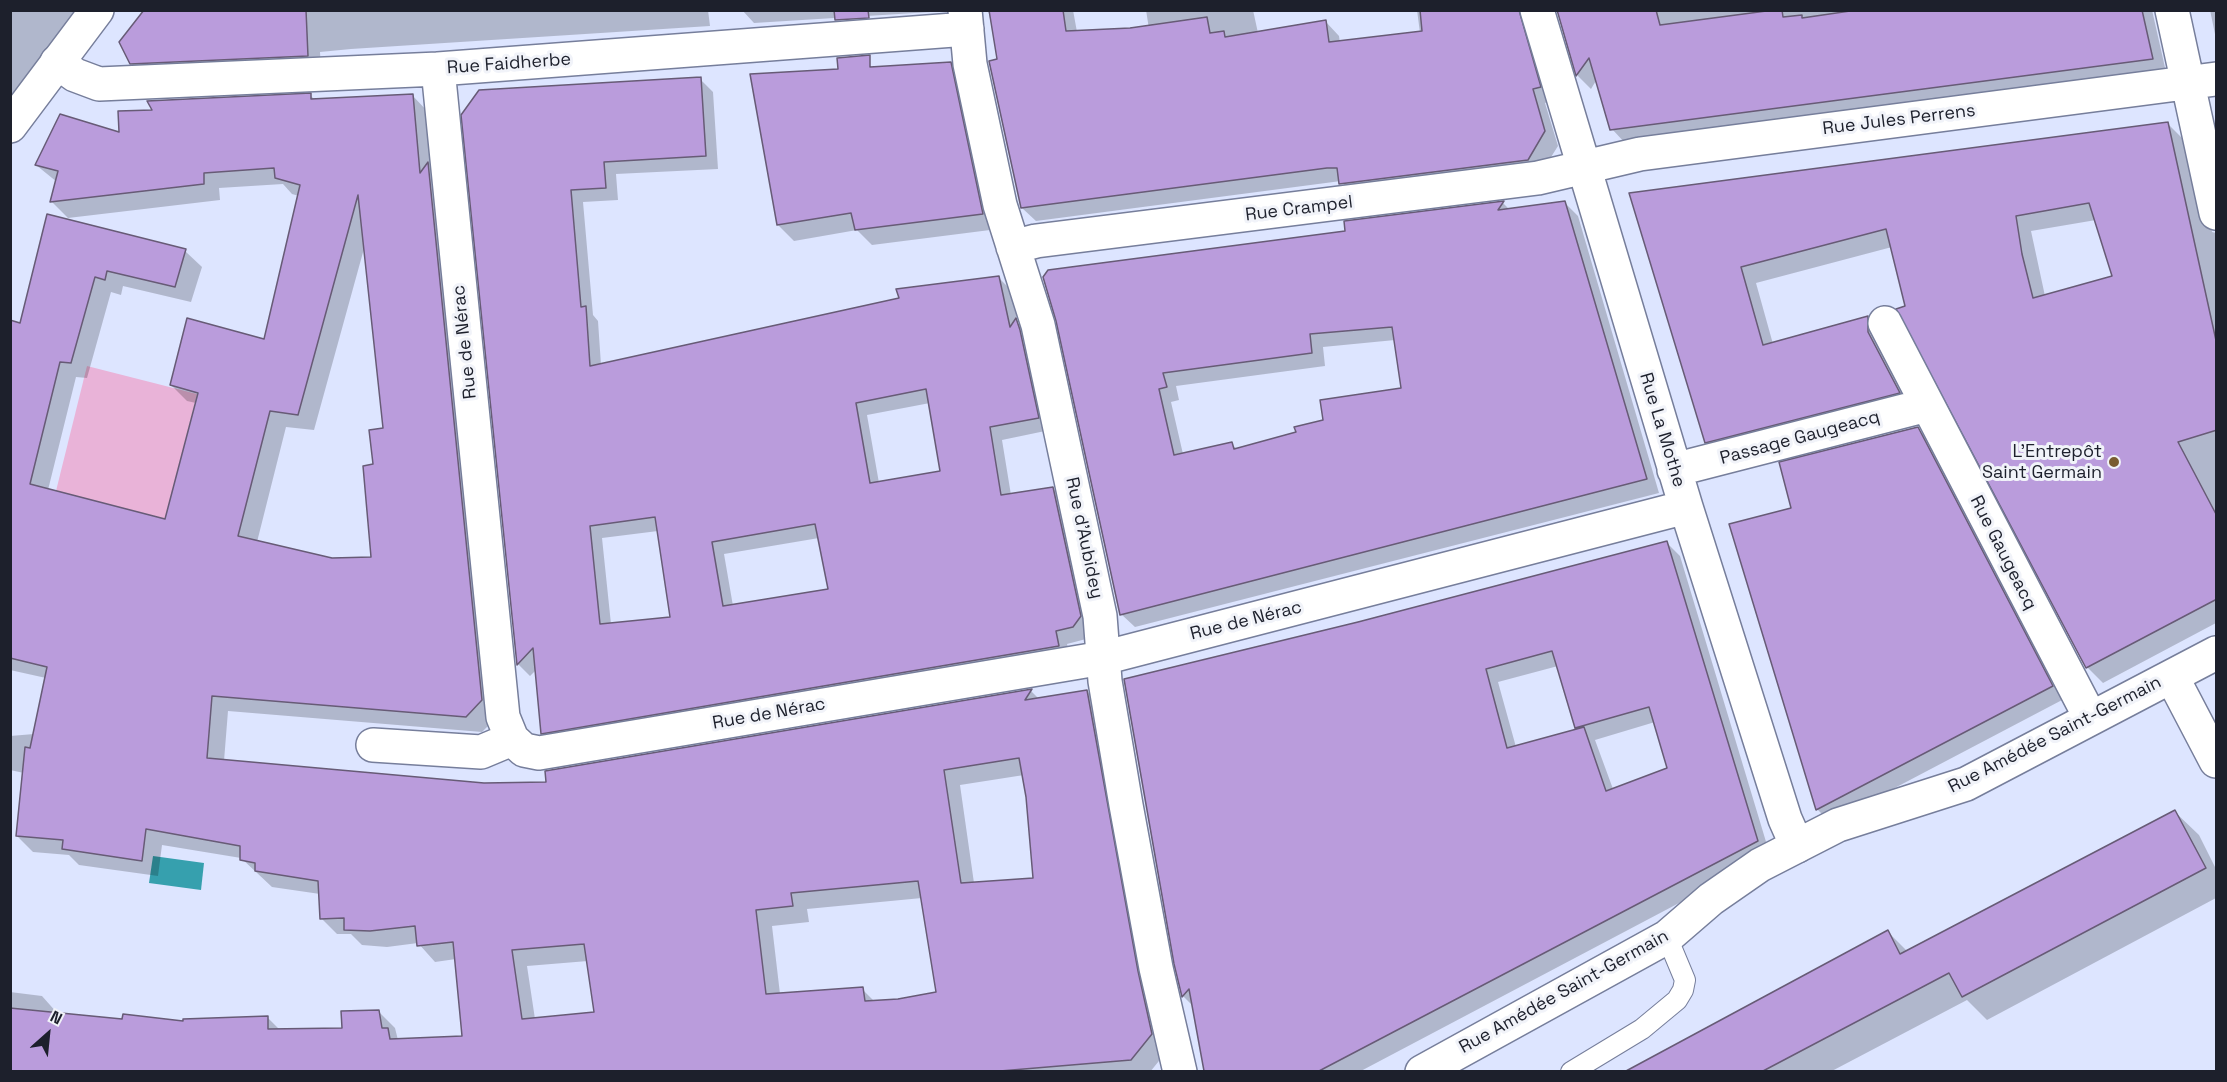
<!DOCTYPE html>
<meta charset="utf-8">
<style>
body{margin:0}
#map{position:relative;width:2227px;height:1082px;overflow:hidden;background:#dde5ff;font-family:"Space Grotesk",sans-serif}
canvas{display:block}
.frame{position:absolute;inset:0;border:12px solid #1d202c;pointer-events:none}
.north{position:absolute;left:18px;top:1004px;width:60px;height:60px;-webkit-text-stroke:4px #f1f3f9;paint-order:stroke;rotate:27deg;font-size:16px;font-weight:700;line-height:24px;text-align:center;color:#1d202c}
.north::after{content:'';display:block;margin:auto;width:21px;height:27px;background:#1d202c;clip-path:polygon(50% 0,100% 100%,50% 72%,0 100%)}
</style>
<div id="map">
<canvas width="2227" height="1082"></canvas>
<div class="frame"></div>
<div class="north">N</div>
</div>
<script>
const c = document.querySelector('canvas').getContext('2d');
c.lineJoin = 'round';
function paint(path, color) {
  c.fillStyle = color;
  c.fill(path, 'evenodd');
}
function shape(rows) {
  const path = new Path2D();
  for (const r of rows) {
    path.moveTo(r[0], r[1]);
    for (let i = 2; i < r.length; i += 2) path.lineTo(r[i], r[i + 1]);
  }
  return path;
}
function strokePath(path, color, width, dash) {
  c.strokeStyle = color;
  c.lineWidth = width;
  c.lineCap = dash ? 'butt' : 'round';
  c.setLineDash(dash || []);
  c.stroke(path);
}
function write(font, color, halo, rows, align = 'center') {
  c.font = font + ' "Space Grotesk",sans-serif';
  c.lineWidth = 6;
  c.setLineDash([]);
  c.textBaseline = 'middle';
  c.strokeStyle = halo;
  c.fillStyle = color;
  for (const [text, x, y, turn = 0] of rows) {
    c.save();
    c.translate(x, y);
    c.rotate((+turn || 0) * Math.PI / 180);
    c.textAlign = isNaN(turn) ? turn : align;
    if (halo) c.strokeText(text, 0, 0);
    c.fillText(text, 0, 0);
    c.restore();
  }
}
const green = shape([
 [87,366,197,394,166,519,56,491]
]);
const water = shape([
 [153,856,204,863,201,890,149,883]
]);
const shadow = shape([
 [10,10,79,10,10,99],
 [146,10,708,10,710,26,351,49,320,52,321,69,145,77,131,63],
 [742,10,963,10,754,23],
 [988,10,1073,10,1077,32,1149,29,1146,10,1253,10,1258,33,1326,22,1339,36,1340,43,1420,33,1417,10,1537,10,1553,101,1545,103,1558,146,1541,173,1354,197,1341,181,1036,221,1022,208,999,60],
 [1558,10,2152,10,2166,72,1625,143,1612,129,1597,79,1591,89,1578,76],
 [2210,10,2216,10,2216,39],
 [950,64,967,80,998,229,872,245,857,230,794,241,778,225],
 [700,79,713,92,718,169,616,174,618,200,583,202,593,315,598,321,601,365,999,278,1011,290,1018,323,1028,333,1050,430,1002,440,1011,495,1053,488,1065,501,1093,629,1086,639,1067,644,1071,659,555,746,543,733,536,670,530,676,518,664,463,115],
 [930,403,942,472,879,483,867,415],
 [658,531,671,619,611,624,602,538],
 [819,538,830,590,733,606,724,554],
 [310,95,316,101,412,95,428,112,498,716,482,732,228,711,224,761,484,784,548,783,547,772,1031,691,1039,699,1087,691,1103,707,1167,1051,1150,1072,10,1072,10,992,42,996,58,1014,123,1021,184,1023,267,1017,280,1030,344,1029,379,1012,395,1028,398,1040,464,1037,456,959,435,962,418,943,387,947,362,945,351,934,337,934,321,918,320,894,272,887,241,858,162,845,158,876,79,865,69,855,33,852,17,836,24,773,10,770,10,736,34,734,46,678,10,670,10,322,21,325,48,216,185,251,202,267,191,302,123,286,121,295,111,292,87,378,76,377,48,490,166,520,196,403,187,401,171,385,265,341,299,196,292,194,283,184,219,188,220,200,68,218,52,202,57,182,36,165,120,134,154,111],
 [365,245,385,430,375,466,373,558,332,559,257,542,286,427,314,430],
 [1024,775,1035,879,974,883,960,785],
 [922,898,938,993,875,1002,862,989,780,994,772,926,809,922,807,909],
 [588,961,596,1013,535,1019,527,966],
 [2167,123,2183,139,2189,167,2201,179,2212,232,2216,233,2216,623,2103,683,2087,667,1907,307,1892,247,1756,283,1773,344,1868,318,1883,333,1914,408,1722,458,1706,442,1631,194],
 [2096,220,2114,277,2045,296,2031,231],
 [1564,202,1578,216,1659,493,1135,627,1121,614,1058,321,1347,232,1346,223,1503,203,1510,210],
 [1395,340,1402,389,1297,433,1237,449,1231,444,1183,454,1171,402,1179,400,1176,386,1325,366,1323,347],
 [1917,428,1930,441,2064,699,1830,822,1817,809],
 [1666,542,1680,556,1770,855,1359,1072,1206,1072,1194,1007,1183,996,1125,680,1358,623],
 [1558,666,1579,730,1516,747,1498,682],
 [1655,722,1669,769,1613,789,1595,740],
 [2175,812,2199,835,2216,869,2216,898,1987,1020,1967,1000,1830,1072,1629,1072,1888,932,1908,952]
]);
const building = shape([
 [144,10,306,10,308,56,130,64,119,42,144,10],
 [834,10,868,10,869,18,835,20,834,10],
 [989,10,1063,10,1066,31,1130,28,1207,17,1210,33,1224,31,1225,37,1326,20,1329,42,1422,31,1420,10,1519,10,1541,87,1533,89,1545,131,1528,160,1339,184,1337,168,1327,168,1021,208,989,61,997,59,989,10],
 [1557,10,1656,10,1660,25,1774,10,1782,10,1783,17,1802,15,1802,18,1857,10,2142,10,2153,59,1610,130,1589,58,1576,76,1557,10],
 [870,55,870,67,951,62,983,214,855,230,851,213,777,225,750,74,838,69,837,58,870,55],
 [701,77,706,156,604,162,606,188,571,190,581,307,586,306,590,366,899,298,896,289,999,276,1010,327,1016,318,1020,330,1039,418,990,427,1001,495,1053,487,1081,616,1073,627,1056,631,1059,646,541,734,533,648,517,665,461,115,479,90,701,77],
 [926,389,940,471,870,483,856,403,926,389],
 [655,517,670,617,600,624,590,526,655,517],
 [815,524,828,589,723,606,712,542,815,524],
 [311,93,311,99,413,94,420,173,428,162,482,700,466,717,212,696,207,758,484,783,546,782,545,771,1032,689,1025,700,1087,690,1138,971,1152,1034,1131,1060,1000,1071,10,1071,10,1008,122,1019,123,1014,183,1021,183,1019,268,1016,268,1029,342,1028,341,1011,379,1010,382,1028,388,1028,390,1039,462,1036,453,942,417,946,415,926,370,931,344,930,344,918,320,919,318,881,255,871,255,863,240,860,240,846,146,829,142,861,62,849,63,840,16,836,25,747,30,748,47,667,10,658,10,320,20,323,47,214,186,249,175,287,107,271,105,280,95,277,71,363,60,362,30,484,165,519,198,393,170,385,187,318,264,339,300,185,275,178,274,168,204,173,204,184,50,202,58,171,35,165,60,114,119,132,118,111,152,110,147,101,311,93],
 [358,195,383,428,369,430,373,464,363,466,371,557,332,558,238,536,270,411,298,415,358,195],
 [1019,758,1026,797,1033,878,961,883,944,770,1019,758],
 [918,881,936,992,898,999,865,1001,863,987,766,994,756,910,793,906,791,893,918,881],
 [584,944,594,1012,522,1019,512,950,584,944],
 [2168,122,2217,345,2217,430,2178,442,2217,516,2217,599,2086,668,1896,309,1905,306,1886,229,1741,267,1763,345,1868,316,1868,332,1900,393,1705,443,1629,193,2168,122],
 [2089,203,2112,276,2033,298,2022,254,2016,216,2089,203],
 [1504,201,1498,210,1565,201,1647,479,1120,615,1056,321,1043,277,1048,270,1345,231,1344,221,1504,201],
 [1392,327,1401,388,1320,400,1323,420,1294,427,1296,432,1234,449,1232,442,1174,455,1159,389,1167,387,1163,373,1312,353,1310,334,1392,327],
 [1918,427,2053,686,1816,810,1729,524,1791,508,1779,462,1918,427],
 [1667,541,1758,841,1319,1071,1204,1071,1189,989,1182,997,1174,964,1124,679,1358,622,1667,541],
 [1552,651,1575,728,1649,707,1667,768,1606,791,1584,727,1507,748,1486,669,1552,651],
 [2175,810,2206,868,1962,997,1949,973,1763,1071,1626,1071,1888,930,1900,954,2175,810]
]);
const lane = shape([
 [1571,1072,1642,1029,1677,1000,1683,990,1685,980,1667,937]
]);
const street = shape([
 [965,10,970,64,1000,205,1038,325,1100,616,1105,681,1126,805,1156,968,1180,1072],
 [1537,10,1686,507,1785,819,1797,846],
 [2172,10,2216,213],
 [57,62,75,75,99,84,438,69,967,29],
 [438,69,503,717,512,739,524,750,539,753,1103,658,1686,507],
 [1013,247,1036,241,1538,178,1640,154,2216,79],
 [1885,323,2090,717],
 [1674,470,1927,405],
 [2172,677,2216,761],
 [373,745,481,752,512,739]
]);
const secondary = shape([
 [10,126,97,10],
 [1422,1072,1667,937,1711,899,1760,865,1797,846,1838,825,1966,784,2216,653]
]);
const markers = [
 [2114,462,6,"#795c30"]
];
const streetNames = [
 ["Rue Faidherbe",509,64,-4],
 ["Rue Jules Perrens",1899,120,-7],
 ["Rue Crampel",1299,209,-7],
 ["Rue de Nérac",465,342,-96],
 ["Rue La Mothe",1662,430,73],
 ["Passage Gaugeacq",1800,438,-15],
 ["Rue d'Aubidey",1084,538,78],
 ["Rue Gaugeacq",2003,553,63],
 ["Rue de Nérac",1246,621,-14],
 ["Rue de Nérac",769,714,-10],
 ["Rue Amédée Saint-Germain",2055,735,-27],
 ["Rue Amédée Saint-Germain",1564,992,-29]
];
const poiNames = [
 ["L'Entrepôt",2102,452],
 ["Saint Germain",2102,473]
];
paint(green, '#e9b3d8');
paint(water, '#36a0ae');
paint(shadow, '#0003');
paint(building, '#ba9cdc');
strokePath(building, '#675b76', 1.5);
strokePath(lane, '#767e9b', 22);
strokePath(street, '#767e9b', 36);
strokePath(secondary, '#767e9b', 36);
strokePath(lane, '#fff', 20);
strokePath(street, '#fff', 33);
strokePath(secondary, '#fff', 33);
for (const [x, y, r, color] of markers) {
  const dot = new Path2D();
  dot.arc(x, y, r, 0, 2 * Math.PI);
  c.fillStyle = color;
  c.fill(dot);
  strokePath(dot, '#f1f3f9', 2);
}
write('18px', '#1d202c', '#f1f3f9', streetNames);
write('18px', '#1d202c', '#f1f3f9', poiNames, 'right');
</script>
